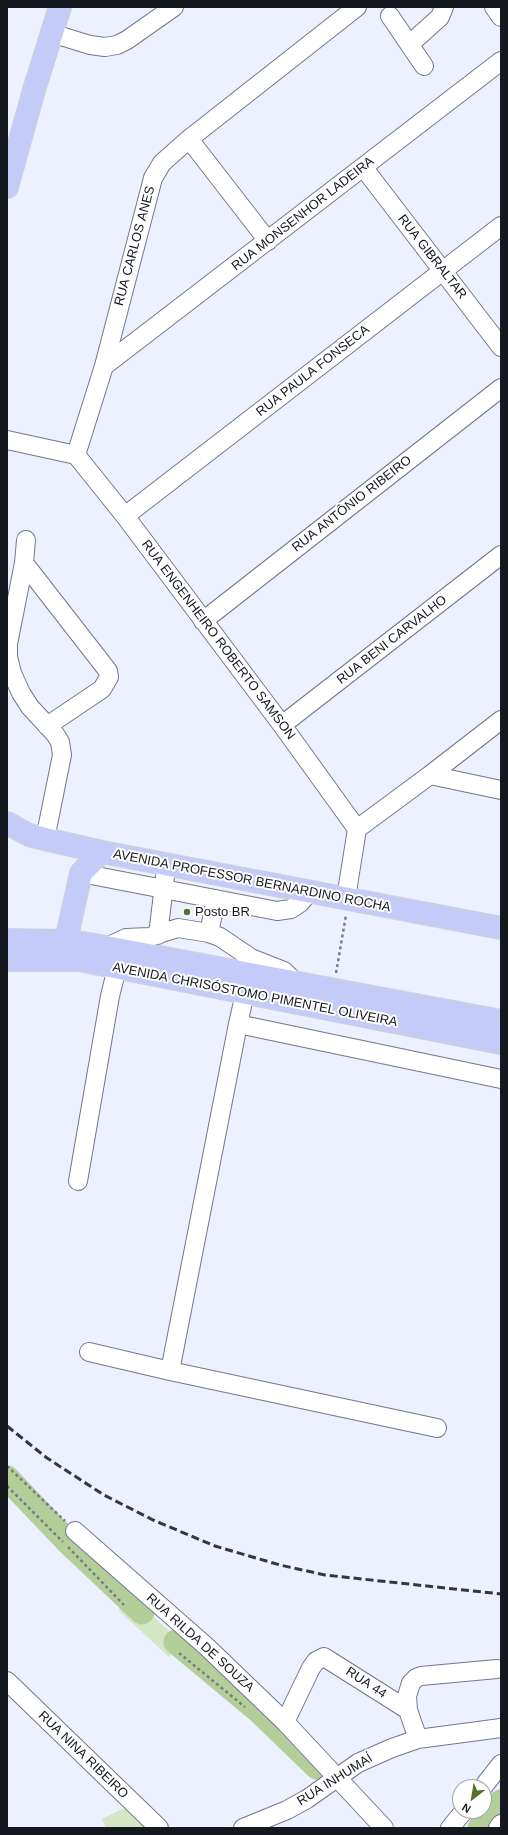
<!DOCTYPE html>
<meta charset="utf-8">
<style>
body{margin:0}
#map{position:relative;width:508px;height:1835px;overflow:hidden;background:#edf0fe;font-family:Helvetica,sans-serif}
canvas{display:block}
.frame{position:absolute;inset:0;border:8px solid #161820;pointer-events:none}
.north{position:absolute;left:452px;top:1779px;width:40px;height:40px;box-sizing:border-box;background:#fff;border:1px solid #a2a3a6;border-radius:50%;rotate:211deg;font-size:11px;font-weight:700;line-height:16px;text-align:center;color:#161820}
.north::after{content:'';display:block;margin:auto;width:14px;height:18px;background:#517229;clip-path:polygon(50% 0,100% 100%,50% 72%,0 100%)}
</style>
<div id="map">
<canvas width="508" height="1835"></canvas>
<div class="frame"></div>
<div class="north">N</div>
</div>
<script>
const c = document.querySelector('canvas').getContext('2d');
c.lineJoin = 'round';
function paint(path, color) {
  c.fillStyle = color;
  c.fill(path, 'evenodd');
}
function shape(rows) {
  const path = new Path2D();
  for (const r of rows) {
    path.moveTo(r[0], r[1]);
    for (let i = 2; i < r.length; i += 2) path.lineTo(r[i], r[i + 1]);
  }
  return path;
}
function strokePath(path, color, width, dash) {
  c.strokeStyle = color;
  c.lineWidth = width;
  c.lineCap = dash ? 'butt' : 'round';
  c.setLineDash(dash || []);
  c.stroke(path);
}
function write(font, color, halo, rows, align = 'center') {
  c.font = font + ' Helvetica,sans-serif';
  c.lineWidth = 4;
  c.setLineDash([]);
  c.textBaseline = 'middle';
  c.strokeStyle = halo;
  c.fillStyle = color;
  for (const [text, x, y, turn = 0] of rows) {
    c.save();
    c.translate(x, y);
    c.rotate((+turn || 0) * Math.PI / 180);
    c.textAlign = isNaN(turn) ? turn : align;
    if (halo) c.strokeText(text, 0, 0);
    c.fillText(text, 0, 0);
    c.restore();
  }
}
const green = shape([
 [125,1603,141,1616,146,1610,177,1638,172,1644,177,1649,169,1657,118,1610],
 [128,1806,151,1828,106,1828,102,1819]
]);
const river = shape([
 [7,1478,68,1542,142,1612],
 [176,1642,260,1712,317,1767],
 [480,1828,501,1802]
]);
const path = shape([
 [336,973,346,915],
 [7,1466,65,1521],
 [7,1486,63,1542],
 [68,1547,124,1605],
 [179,1653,245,1707]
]);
const minor = shape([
 [494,7,501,17],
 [390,16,424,66],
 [51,33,90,45,105,47,117,45,127,40,174,7],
 [410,44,440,17,444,7],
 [189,139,268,241],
 [363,167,501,347],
 [104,366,501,61],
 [7,440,76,455,125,516,282,725,357,829,346,898],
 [76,455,104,366,153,178,162,163,189,139,357,7],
 [125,516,501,226],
 [26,540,24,563,8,644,8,657,12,673,21,693,30,707,55,734,60,742,62,755,45,839],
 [24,563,108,671,109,677,102,689,47,726],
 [203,621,501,388],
 [282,725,501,555],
 [430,775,501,790],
 [357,829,430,775,501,720],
 [81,873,277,911,291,909,300,903,310,891],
 [209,933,216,899],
 [158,935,165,877],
 [107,947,126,938,149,937,178,928,209,933,220,937,251,958,284,971,296,983],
 [245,993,238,1024,501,1079],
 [238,1024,170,1371,437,1428],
 [78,1181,110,996,117,968],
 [89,1352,170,1371],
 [75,1531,207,1647,285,1722,384,1828],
 [7,1681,159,1828],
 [285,1722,311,1668,316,1661,324,1657,408,1710],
 [418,1739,408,1710,407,1696,411,1683,416,1678,421,1676,497,1669],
 [483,1787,501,1764],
 [243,1828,287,1810,307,1799,358,1763,392,1748,418,1739,501,1728],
 [450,1828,464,1811],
 [498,1828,501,1824]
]);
const major = shape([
 [7,187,34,90,60,7],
 [7,823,29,835,45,839,102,852,501,928],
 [7,940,66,941,95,945,501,1021],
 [73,954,66,941,81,873,102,852],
 [7,960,79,960,501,1043]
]);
const rail = shape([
 [7,1426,47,1458,104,1495,153,1520,215,1546,280,1565,325,1575,501,1594]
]);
const markers = [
 [187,912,4,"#517229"]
];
const streetNames = [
 ["RUA MONSENHOR LADEIRA",303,214,-38],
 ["RUA CARLOS ANES",135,246,-75],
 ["RUA GIBRALTAR",432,257,52],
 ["RUA PAULA FONSECA",313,371,-38],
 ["RUA ANTÔNIO RIBEIRO",352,504,-38],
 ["RUA ENGENHEIRO ROBERTO SAMSON",218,640,53],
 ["RUA BENI CARVALHO",392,640,-38],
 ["AVENIDA PROFESSOR BERNARDINO ROCHA",252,881,11],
 ["AVENIDA CHRISÓSTOMO PIMENTEL OLIVEIRA",255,995,11],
 ["RUA RILDA DE SOUZA",200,1643,42],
 ["RUA 44",366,1683,33],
 ["RUA NINA RIBEIRO",83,1755,44],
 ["RUA INHUMAÍ",335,1780,-32]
];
const poiNames = [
 ["Posto BR",195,912]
];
paint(green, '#d5e6c5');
strokePath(river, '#b3ce98', 25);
strokePath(minor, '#74778c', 20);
strokePath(major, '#d0d1d2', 24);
strokePath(path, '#797c87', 2.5, [3, 3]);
strokePath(minor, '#fff', 18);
strokePath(major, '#c4cbf9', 22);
strokePath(rail, '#353740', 3, [8, 4]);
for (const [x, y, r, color] of markers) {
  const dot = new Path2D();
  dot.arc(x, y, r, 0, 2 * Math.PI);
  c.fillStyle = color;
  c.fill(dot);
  strokePath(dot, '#fff', 1.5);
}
write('13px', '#161820', '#fff', streetNames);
write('13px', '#161820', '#fff', poiNames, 'left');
</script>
